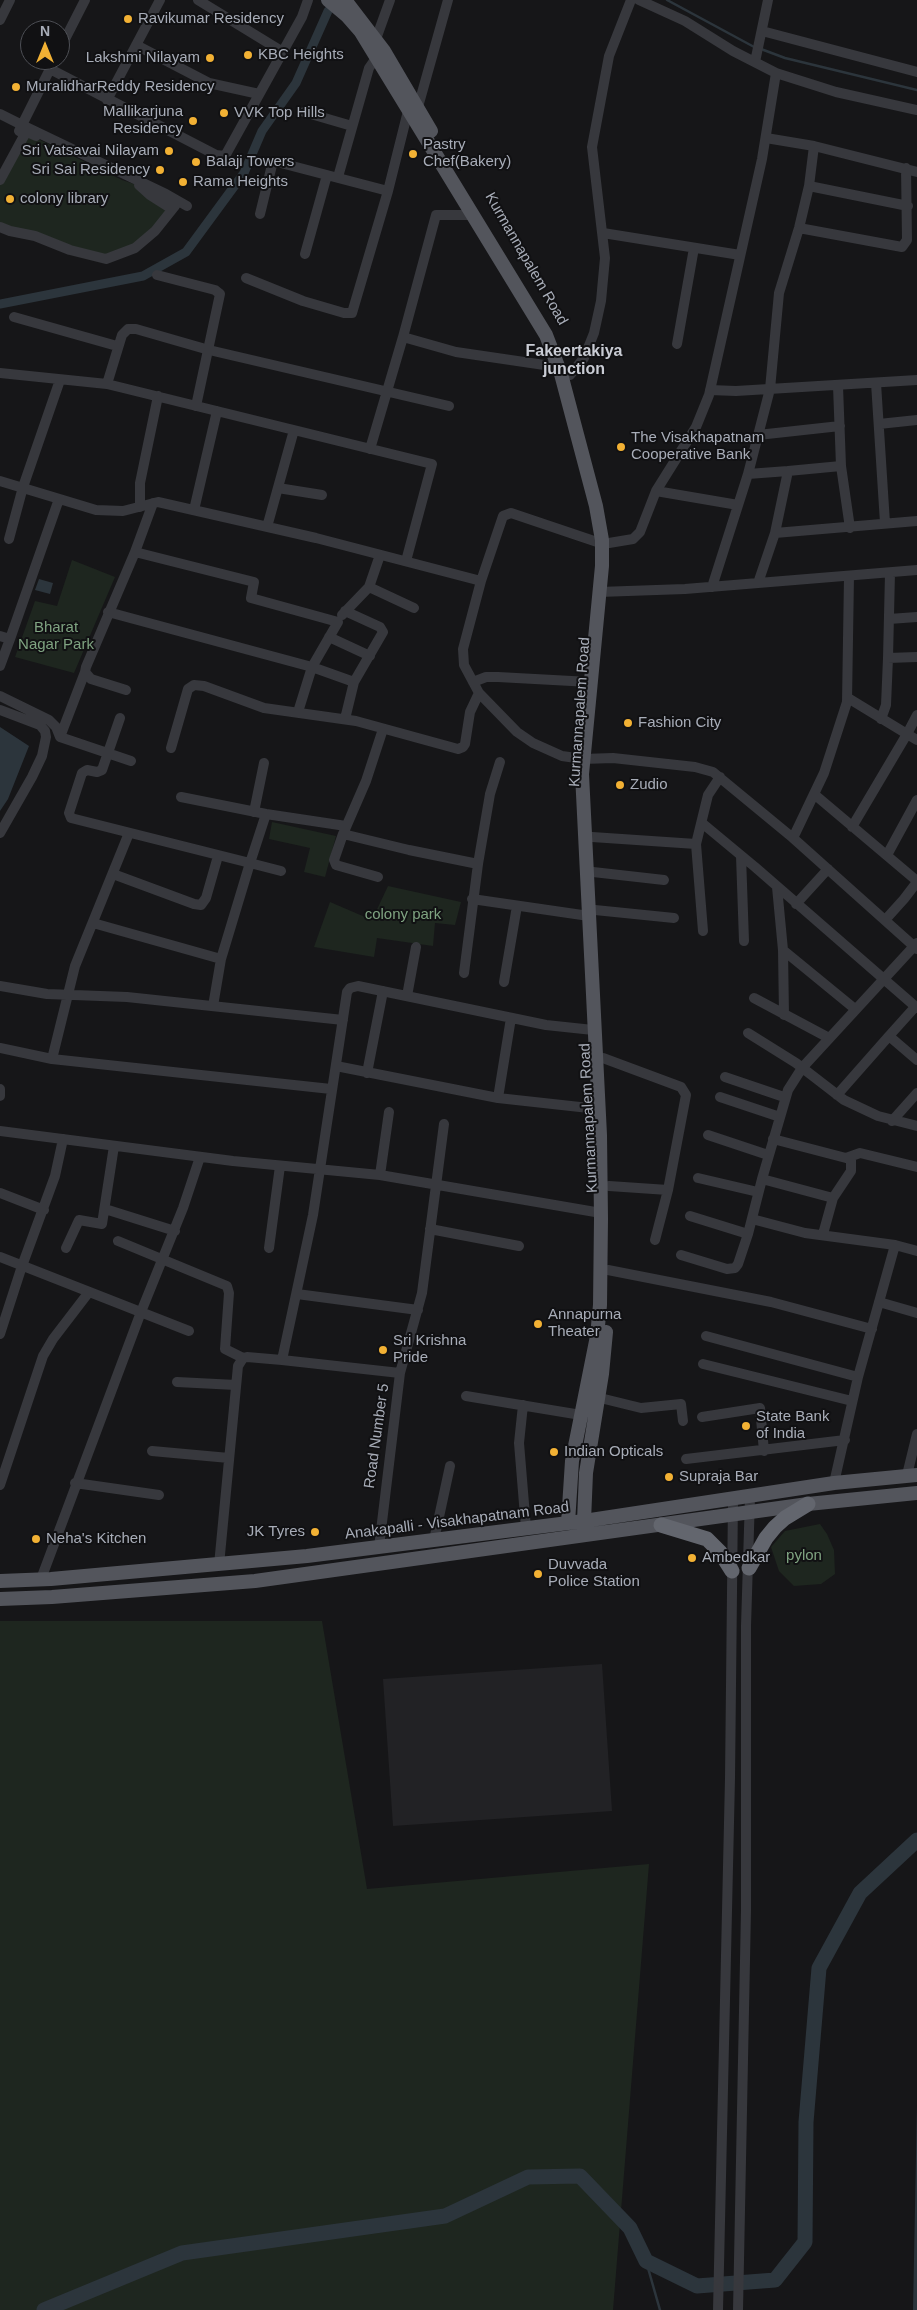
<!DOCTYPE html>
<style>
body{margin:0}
#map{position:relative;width:917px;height:2310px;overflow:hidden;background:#161618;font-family:Arial,sans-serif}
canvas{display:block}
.north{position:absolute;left:20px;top:20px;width:50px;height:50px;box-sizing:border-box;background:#111113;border:1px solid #4d4f55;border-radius:50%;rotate:0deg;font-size:14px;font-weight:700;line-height:20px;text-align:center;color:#a8adb8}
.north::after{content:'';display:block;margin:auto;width:18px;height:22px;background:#f2b134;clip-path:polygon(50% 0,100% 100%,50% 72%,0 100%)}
</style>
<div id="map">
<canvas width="917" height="2310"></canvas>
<div class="north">N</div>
</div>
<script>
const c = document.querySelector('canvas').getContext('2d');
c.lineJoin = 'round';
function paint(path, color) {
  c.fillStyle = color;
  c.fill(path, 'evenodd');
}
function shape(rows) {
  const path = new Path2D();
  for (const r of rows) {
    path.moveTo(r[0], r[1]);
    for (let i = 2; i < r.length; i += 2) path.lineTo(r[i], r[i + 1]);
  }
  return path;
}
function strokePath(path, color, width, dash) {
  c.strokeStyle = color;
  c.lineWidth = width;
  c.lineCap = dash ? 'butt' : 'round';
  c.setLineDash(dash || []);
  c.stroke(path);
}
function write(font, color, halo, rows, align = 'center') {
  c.font = font + ' Arial,sans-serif';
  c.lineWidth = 4;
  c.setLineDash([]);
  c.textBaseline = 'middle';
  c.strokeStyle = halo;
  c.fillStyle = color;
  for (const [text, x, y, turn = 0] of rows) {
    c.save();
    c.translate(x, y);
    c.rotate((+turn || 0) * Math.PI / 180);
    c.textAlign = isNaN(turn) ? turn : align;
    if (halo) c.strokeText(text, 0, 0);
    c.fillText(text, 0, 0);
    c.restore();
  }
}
const built = shape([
 [602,1664,612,1811,393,1826,383,1679]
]);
const green = shape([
 [26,133,122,180,137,185,170,210,144,239,114,254,97,255,0,224,0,185],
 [72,560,115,577,74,673,15,657,35,601,57,606],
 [272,822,336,836,325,877,304,872,310,848,269,839],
 [388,886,461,902,455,925,435,923,433,946,377,938,374,957,314,947,330,902,372,920],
 [820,1524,827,1534,834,1550,835,1574,821,1584,794,1586,779,1571,771,1547,785,1531],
 [0,1621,322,1621,367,1889,649,1864,613,2310,0,2310]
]);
const water = shape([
 [39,579,53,583,50,594,35,590],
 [0,727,29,746,8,799,0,811],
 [917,2105,917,2310,913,2310]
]);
const stream = shape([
 [667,0,756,48],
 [761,49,785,58,917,90],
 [646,2261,660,2310]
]);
const canal = shape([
 [0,304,143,276,186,252,244,173,262,131,296,83,328,11]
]);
const river = shape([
 [44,2310,182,2253,445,2216,528,2177,580,2176,630,2228,646,2261,697,2286,775,2280,805,2242,806,2122,819,1968,860,1893,917,1840]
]);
const minor = shape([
 [198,0,283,52],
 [639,0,685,21,733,51,776,73,836,92,917,110],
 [0,20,10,0],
 [762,31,917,72],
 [376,39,390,0],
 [136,45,209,83,259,94],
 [60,49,85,0],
 [755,62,768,0],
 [50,69,54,60],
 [107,100,160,0],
 [304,112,352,126],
 [0,114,22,125,19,131],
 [766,138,814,146,917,172],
 [338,177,369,68,376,58],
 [0,180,25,134,27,132,36,136],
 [139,185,150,195,172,209],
 [809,186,908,206],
 [187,206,166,194,22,125,50,69,216,155,225,156,302,17,308,0],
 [260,214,272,165,277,162,388,191],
 [472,215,436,215,403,337,456,352,558,367],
 [0,227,10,231,35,236,70,250,106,259,135,248,155,231,175,206],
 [799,228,902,247,907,240,906,168],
 [603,233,740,255],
 [305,254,327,175],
 [157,275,215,290,220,294,196,406],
 [246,278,303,301,344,313,352,313,388,191,408,111,418,107,448,0],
 [14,317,117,346],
 [677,344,694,248],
 [0,373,107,384,432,464,406,561],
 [570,375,584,358,594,333,601,301,605,258,592,147,609,56,631,0],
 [876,383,885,523],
 [107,384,122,335,128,329,136,329,209,350,449,406],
 [710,390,736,391,917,380],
 [879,424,917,420],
 [758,435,840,426],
 [370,449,403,337],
 [841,466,850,528],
 [748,474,788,471],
 [0,481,96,510,123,511,158,502,316,538,481,581],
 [278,488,322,495],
 [656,491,738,505],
 [140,507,140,483,158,396],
 [194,510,217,411],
 [267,527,294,430],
 [775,533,788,471,841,466,838,386],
 [9,539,23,487,60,380],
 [609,543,633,539,640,532,656,491,696,427,709,395,762,159,776,73],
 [603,544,511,513,503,516,481,581,463,649,464,665,479,693,517,732,533,743,562,756,583,759,613,758,695,767,713,772,793,838,917,949],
 [890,573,888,658,917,657],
 [758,583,775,533,917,521],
 [369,587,414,608],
 [712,587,748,474,770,389,779,293,799,228,809,186,814,146],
 [599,592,685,589,917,570],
 [345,611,380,627,383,632,354,682,345,719],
 [108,612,312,667,338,622,251,598,254,582,135,552],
 [342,615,369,587,380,555],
 [889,619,917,617],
 [0,636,10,639,59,499],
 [329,637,370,656],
 [0,666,10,639],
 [473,682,486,677,498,677,590,682],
 [126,690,91,679,85,672,86,667,135,552,153,503],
 [0,696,49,720,56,727,60,737,131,761],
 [848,698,907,734,852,827],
 [0,710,40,725,45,731,46,737,42,756,32,777,0,833],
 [298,712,312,667,354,682],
 [917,715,907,734,917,740],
 [120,718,102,770,97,772,87,770,82,773,69,813,71,818,250,863,266,814],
 [881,719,886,705,888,658],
 [383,729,366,781,343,834,409,850,478,864],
 [60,737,85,672],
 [171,748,188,689,194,685,204,686,264,708,356,721,458,749,463,747,465,744,470,712,479,693],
 [814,794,917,881],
 [181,797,266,814,346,826],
 [254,812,264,763],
 [702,823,755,867,917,1008],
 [343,834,334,860,336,865,378,877],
 [592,837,696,844],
 [793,838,824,773,847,702,849,576],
 [887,855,917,800],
 [741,856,744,941],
 [593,872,664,880],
 [113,874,194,904,201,905,206,898,218,856],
 [777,887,783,950,784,1015],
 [472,899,589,916],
 [796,904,828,869],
 [595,910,674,918],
 [886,919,904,899,917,882],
 [93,923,221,959,213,1006],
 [703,931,696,844,708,795,720,777],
 [783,950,855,1009],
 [221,959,250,863,281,871],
 [464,973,478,864,490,794,500,762],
 [504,982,517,906],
 [0,986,47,994,127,997,343,1020],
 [407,996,416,947],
 [754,998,829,1038],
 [748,1033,796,1063,844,1100,878,1116,917,1126],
 [889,1036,915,1007],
 [0,1048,52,1059,331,1089],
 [603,1058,681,1087,686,1095,668,1190,655,1240],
 [52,1059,75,966,129,833],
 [336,1066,498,1098,598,1109],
 [367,1073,383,991],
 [725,1077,784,1097],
 [0,1089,0,1096],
 [837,1095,889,1036,917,1060],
 [720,1097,780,1117],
 [498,1098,511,1018],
 [892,1121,917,1093],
 [0,1131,233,1161,380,1175,601,1213],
 [708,1135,768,1155],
 [773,1139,846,1158,860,1153,917,1167],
 [380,1175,389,1112],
 [698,1178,758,1192],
 [762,1179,833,1198],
 [609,1186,668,1190],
 [0,1193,44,1210],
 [105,1209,175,1231],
 [690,1216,748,1234],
 [752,1219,805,1233,895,1245],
 [430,1229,519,1246],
 [823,1234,833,1198,851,1171,851,1157],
 [118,1241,227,1286,229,1293,225,1349,243,1358],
 [66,1248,79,1220,102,1224,114,1146],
 [269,1248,280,1166],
 [681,1255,727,1269,735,1268,738,1264,748,1234,762,1179,788,1090,802,1068,917,943],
 [0,1257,189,1331],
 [608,1270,771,1302,872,1329],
 [297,1294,418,1310],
 [879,1302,917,1313],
 [0,1334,22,1266,55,1176,63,1139],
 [706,1336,858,1377],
 [703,1364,852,1401],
 [400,1373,282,1360,313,1215,347,992,350,988,358,986,546,1025,593,1030],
 [177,1382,236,1385],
 [466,1396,581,1415],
 [592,1396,641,1408,681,1404,683,1421],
 [523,1405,519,1443,526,1528],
 [702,1417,760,1408,764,1451],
 [152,1451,229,1458],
 [686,1459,845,1440],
 [907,1475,917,1434],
 [75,1483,159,1495],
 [834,1483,858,1377,895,1245,917,1251],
 [0,1485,43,1356,53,1339,89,1292],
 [434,1540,450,1466],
 [379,1547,400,1373,422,1293,444,1124],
 [219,1565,238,1366,243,1358,247,1357,282,1360],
 [41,1579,141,1312,183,1208,200,1157],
 [718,2310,730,1778,733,1499],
 [738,2310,746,1910,746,1626,750,1497]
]);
const major = shape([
 [328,0,347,16,361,32,546,335,561,374,596,506,602,540,602,566,582,774,600,1135,601,1219,600,1305,597,1336,572,1461,568,1523],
 [345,0,384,51,431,131],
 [584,1521,586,1473,602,1374,606,1332],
 [0,1581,51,1579,307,1556,584,1521,834,1483,917,1475],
 [0,1599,52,1597,255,1581,808,1504,917,1493]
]);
const highway = shape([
 [661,1525,707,1539,720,1552,732,1571],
 [749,1568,766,1538,775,1527,785,1518,808,1504]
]);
const markers = [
 [128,19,5,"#f2b134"],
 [248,55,5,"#f2b134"],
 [210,58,5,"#f2b134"],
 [16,87,5,"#f2b134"],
 [224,113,5,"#f2b134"],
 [193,121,5,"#f2b134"],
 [169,151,5,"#f2b134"],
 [413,154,5,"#f2b134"],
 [196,162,5,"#f2b134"],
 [160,170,5,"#f2b134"],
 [183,182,5,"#f2b134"],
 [10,199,5,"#f2b134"],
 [621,447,5,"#f2b134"],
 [628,723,5,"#f2b134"],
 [620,785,5,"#f2b134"],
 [538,1324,5,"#f2b134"],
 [383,1350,5,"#f2b134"],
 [746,1426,5,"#f2b134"],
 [554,1452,5,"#f2b134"],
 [669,1477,5,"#f2b134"],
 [315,1532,5,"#f2b134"],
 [36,1539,5,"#f2b134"],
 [692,1558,5,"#f2b134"],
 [538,1574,5,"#f2b134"]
];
const poiNames = [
 ["Ravikumar Residency",138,19],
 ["KBC Heights",258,55],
 ["Lakshmi Nilayam",200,58,"right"],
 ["MuralidharReddy Residency",26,87],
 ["Mallikarjuna",183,112,"right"],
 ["Residency",183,129,"right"],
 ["VVK Top Hills",234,113],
 ["Pastry",423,145],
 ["Chef(Bakery)",423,162],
 ["Sri Vatsavai Nilayam",159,151,"right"],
 ["Balaji Towers",206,162],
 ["Sri Sai Residency",150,170,"right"],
 ["Rama Heights",193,182],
 ["colony library",20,199],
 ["The Visakhapatnam",631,438],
 ["Cooperative Bank",631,455],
 ["Fashion City",638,723],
 ["Zudio",630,785],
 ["Annapurna",548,1315],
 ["Theater",548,1332],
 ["Sri Krishna",393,1341],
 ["Pride",393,1358],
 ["State Bank",756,1417],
 ["of India",756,1434],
 ["Indian Opticals",564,1452],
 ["Supraja Bar",679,1477],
 ["JK Tyres",305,1532,"right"],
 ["Neha's Kitchen",46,1539],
 ["Ambedkar",702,1558],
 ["Duvvada",548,1565],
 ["Police Station",548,1582]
];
const streetNames = [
 ["Kurmannapalem Road",526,259,60],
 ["Kurmannapalem Road",580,712,-86],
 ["Kurmannapalem Road",589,1118,-93],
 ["Road Number 5",377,1436,-82],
 ["Anakapalli - Visakhapatnam Road",457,1521,-7]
];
const parkNames = [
 ["Bharat",56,628],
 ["Nagar Park",56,645],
 ["colony park",403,915],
 ["pylon",804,1556]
];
const neighbourhoodNames = [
 ["Fakeertakiya",574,352],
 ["junction",574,370]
];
paint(built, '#222225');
paint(green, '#1e261f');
paint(water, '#2c353c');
strokePath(stream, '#2c353c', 2.5);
strokePath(canal, '#2c353c', 9);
strokePath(river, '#2c353c', 15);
strokePath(minor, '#37383d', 10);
strokePath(major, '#53555c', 14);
strokePath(highway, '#63666e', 15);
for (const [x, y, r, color] of markers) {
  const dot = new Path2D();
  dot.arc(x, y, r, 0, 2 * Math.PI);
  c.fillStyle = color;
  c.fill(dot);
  strokePath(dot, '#111113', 2);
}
write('15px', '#a8adb8', '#111113', poiNames, 'left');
write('15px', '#a8adb8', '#111113', streetNames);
write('15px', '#7fa381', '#111113', parkNames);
write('bold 16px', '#c9ccd4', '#111113', neighbourhoodNames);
</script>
